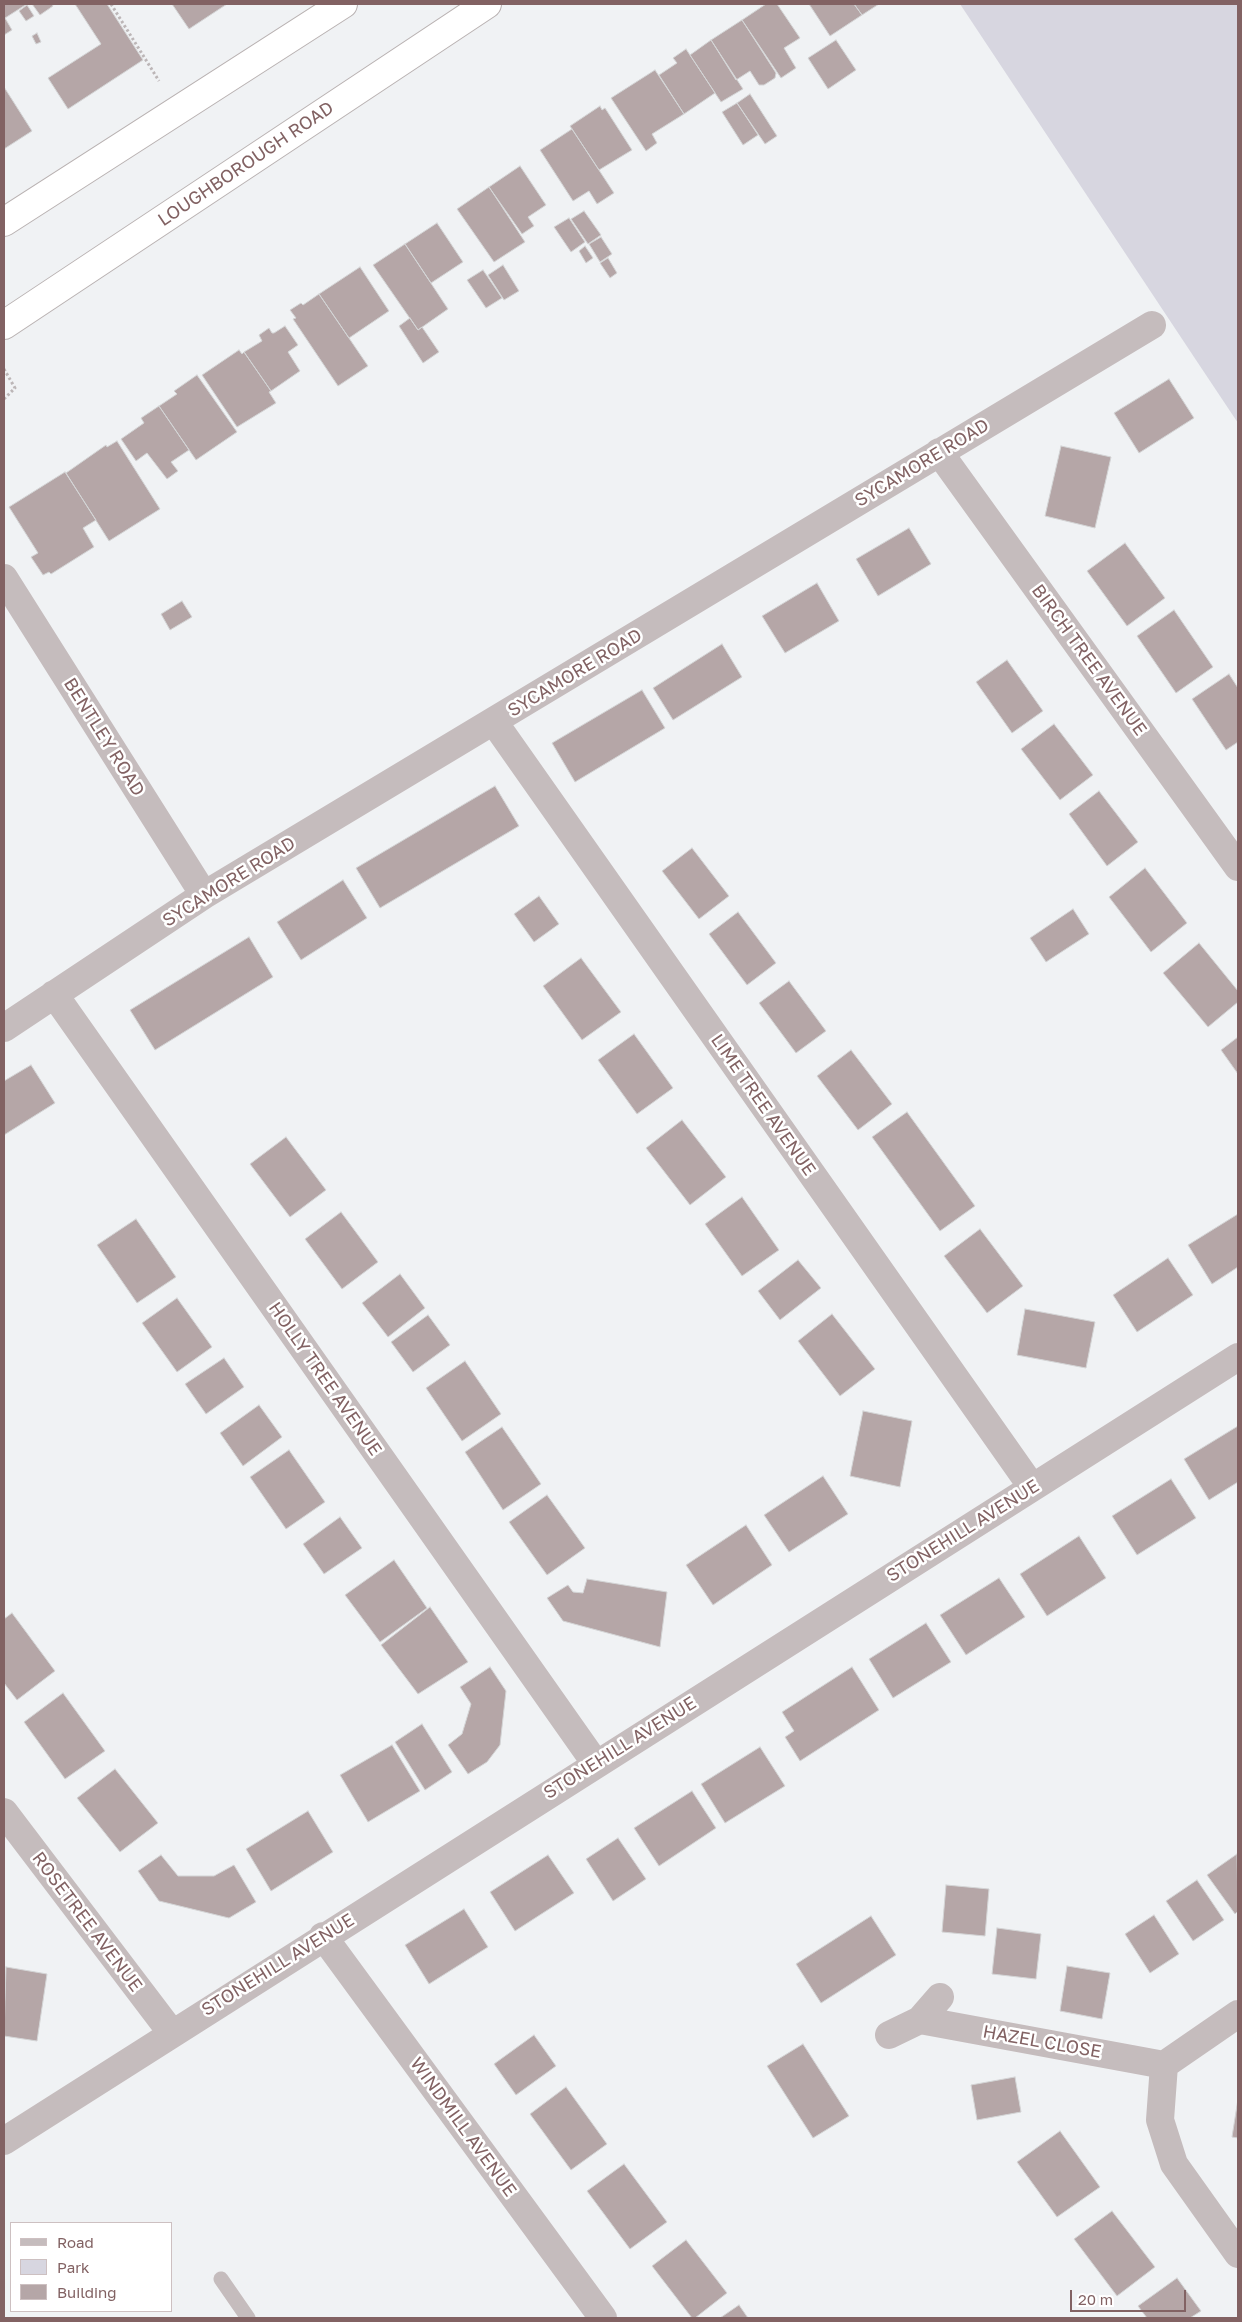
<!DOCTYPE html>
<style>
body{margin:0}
#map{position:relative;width:1242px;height:2322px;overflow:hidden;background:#f0f2f4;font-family:"Golos Text",sans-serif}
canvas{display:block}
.frame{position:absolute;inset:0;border:5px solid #826263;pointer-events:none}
.legend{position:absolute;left:10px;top:2222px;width:162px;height:90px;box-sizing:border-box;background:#fff;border:1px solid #cdc0c1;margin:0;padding:6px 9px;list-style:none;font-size:15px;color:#826263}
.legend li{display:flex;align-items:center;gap:10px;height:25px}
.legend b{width:25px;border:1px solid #cdc0c1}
.scale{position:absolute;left:1070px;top:2290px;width:116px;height:22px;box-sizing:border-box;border:2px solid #826263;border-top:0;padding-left:6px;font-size:15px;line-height:18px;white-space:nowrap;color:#826263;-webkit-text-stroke:4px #fff;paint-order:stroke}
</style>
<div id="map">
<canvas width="1242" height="2322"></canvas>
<div class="frame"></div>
<ul class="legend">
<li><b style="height:6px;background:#c5bcbd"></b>Road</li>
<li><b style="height:14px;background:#d7d6e0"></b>Park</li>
<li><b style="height:14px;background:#b5a6a7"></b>Building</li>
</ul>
<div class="scale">20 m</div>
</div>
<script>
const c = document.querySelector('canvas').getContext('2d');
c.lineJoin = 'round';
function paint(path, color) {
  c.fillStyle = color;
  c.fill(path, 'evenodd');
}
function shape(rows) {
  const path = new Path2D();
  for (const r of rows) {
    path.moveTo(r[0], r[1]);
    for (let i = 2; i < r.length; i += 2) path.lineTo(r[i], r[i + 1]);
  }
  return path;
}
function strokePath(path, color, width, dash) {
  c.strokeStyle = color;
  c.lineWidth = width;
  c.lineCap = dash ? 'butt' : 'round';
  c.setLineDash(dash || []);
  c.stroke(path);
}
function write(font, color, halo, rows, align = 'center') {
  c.font = font + ' "Golos Text",sans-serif';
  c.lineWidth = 5;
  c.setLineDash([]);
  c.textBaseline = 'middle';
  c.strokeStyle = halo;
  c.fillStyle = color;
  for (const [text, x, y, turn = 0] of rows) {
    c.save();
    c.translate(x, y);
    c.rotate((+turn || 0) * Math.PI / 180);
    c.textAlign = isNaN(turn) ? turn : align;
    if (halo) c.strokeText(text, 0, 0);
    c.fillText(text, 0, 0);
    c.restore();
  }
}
const green = shape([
 [960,4,1238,4,1238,423,1194,357]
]);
const building = shape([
 [4,4,27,4,5,18,12,30,4,35,4,4],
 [32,4,52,4,53,6,40,15,32,4],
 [75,4,107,4,143,60,68,109,48,78,101,44,75,4],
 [172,4,227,4,189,29,172,4],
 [766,4,777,4,800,38,784,48,796,68,781,78,742,20,766,4],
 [809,4,854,4,862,15,830,36,809,4],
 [854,4,879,4,862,15,854,4],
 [27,5,34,16,26,21,19,11,27,5],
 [742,20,776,73,775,78,764,85,759,85,750,71,736,80,711,40,742,20],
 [37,33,41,42,36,44,32,36,37,33],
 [711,40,743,89,721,102,690,55,711,40],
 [836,40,856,70,828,89,808,58,836,40],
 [686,49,715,93,684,114,659,75,677,63,673,58,686,49],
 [655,70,684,114,652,134,657,143,646,151,611,98,655,70],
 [4,87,32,131,4,149,4,87],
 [750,94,777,136,765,144,737,103,750,94],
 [737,103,758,135,743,145,722,112,737,103],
 [600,106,602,110,605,108,632,150,599,170,570,126,600,106],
 [572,129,614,193,597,204,589,191,573,201,540,150,572,129],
 [520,166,546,205,528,217,534,226,522,234,489,187,520,166],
 [489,187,525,242,494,262,457,209,489,187],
 [584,211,601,235,588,244,571,219,584,211],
 [569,218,585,242,571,252,554,227,569,218],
 [437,223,463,262,431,283,405,244,437,223],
 [601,237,612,254,600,262,589,244,601,237],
 [405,244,448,309,418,330,373,265,405,244],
 [585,246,593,258,586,263,579,251,585,246],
 [608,258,617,273,610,278,600,263,608,258],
 [503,265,519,291,504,300,488,275,503,265],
 [360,267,389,311,349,338,319,294,360,267],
 [483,270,502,298,486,308,467,280,483,270],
 [319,294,368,366,338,386,293,319,296,318,290,310,301,303,303,305,319,294],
 [410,318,418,330,422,327,439,352,423,363,399,326,410,318],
 [285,326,298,345,288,352,300,371,271,391,244,352,262,341,259,335,269,328,272,333,274,333,285,326],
 [239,350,242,354,244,352,271,391,269,392,276,403,237,427,202,375,239,350],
 [197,375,237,432,196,460,159,406,177,394,174,391,197,375],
 [1169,379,1194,418,1139,453,1114,413,1169,379],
 [159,406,189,450,171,462,178,471,167,479,147,453,136,461,121,439,144,423,141,418,159,406],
 [117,441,160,509,109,541,66,473,106,445,107,447,117,441],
 [1061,446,1111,457,1095,528,1045,516,1061,446],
 [65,472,96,520,83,528,94,547,51,574,49,572,43,575,31,557,38,553,9,507,65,472],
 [909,528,931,564,878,596,856,559,909,528],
 [1125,543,1165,598,1127,626,1087,571,1125,543],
 [817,583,839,621,785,653,762,616,817,583],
 [182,601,192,617,170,630,161,614,182,601],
 [1174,610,1213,667,1176,693,1137,636,1174,610],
 [722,644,742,677,673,720,653,688,722,644],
 [1007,660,1043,711,1012,733,976,682,1007,660],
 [1229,674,1238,688,1238,742,1226,750,1192,699,1229,674],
 [642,690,665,728,575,782,552,743,642,690],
 [1054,724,1093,775,1060,800,1021,749,1054,724],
 [495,786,519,826,380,908,356,868,495,786],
 [1099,791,1138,842,1107,866,1069,814,1099,791],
 [692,848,729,896,699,919,662,871,692,848],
 [1145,868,1187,923,1151,952,1109,897,1145,868],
 [343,880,367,918,301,960,277,922,343,880],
 [539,896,559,924,534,942,514,914,539,896],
 [1073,909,1089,934,1046,962,1030,938,1073,909],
 [738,912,776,963,747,985,709,934,738,912],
 [249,937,273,977,155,1050,130,1010,249,937],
 [1199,943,1238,991,1238,1002,1208,1027,1163,973,1199,943],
 [581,958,621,1012,582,1040,543,986,581,958],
 [789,981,826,1031,796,1053,759,1003,789,981],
 [634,1034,673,1088,637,1114,598,1060,634,1034],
 [1238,1037,1238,1074,1221,1050,1238,1037],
 [851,1050,892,1104,858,1130,817,1076,851,1050],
 [31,1065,55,1103,4,1135,4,1081,31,1065],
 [907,1112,975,1206,940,1231,872,1137,907,1112],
 [682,1120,726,1177,690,1205,646,1148,682,1120],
 [286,1137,326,1190,290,1217,250,1164,286,1137],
 [742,1197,779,1250,742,1276,705,1224,742,1197],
 [341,1212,378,1262,342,1289,305,1239,341,1212],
 [1238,1214,1238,1267,1212,1284,1188,1245,1238,1214],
 [136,1219,176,1277,137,1303,97,1245,136,1219],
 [980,1229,1023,1286,987,1313,944,1256,980,1229],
 [1168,1258,1193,1295,1137,1332,1113,1295,1168,1258],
 [798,1260,821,1288,780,1320,758,1291,798,1260],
 [400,1274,425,1308,388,1337,362,1303,400,1274],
 [177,1298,212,1347,177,1372,142,1323,177,1298],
 [1025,1309,1095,1322,1086,1368,1017,1355,1025,1309],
 [832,1314,875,1369,840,1396,798,1341,832,1314],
 [428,1315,450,1345,413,1372,391,1342,428,1315],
 [224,1358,244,1387,206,1414,185,1384,224,1358],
 [465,1361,501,1414,462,1441,426,1388,465,1361],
 [259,1405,282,1437,243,1466,220,1433,259,1405],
 [863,1411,912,1421,900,1487,850,1476,863,1411],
 [1238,1426,1238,1482,1209,1500,1184,1459,1238,1426],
 [502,1427,541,1484,503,1510,465,1452,502,1427],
 [289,1450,325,1502,286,1529,250,1477,289,1450],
 [823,1476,848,1514,789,1552,764,1515,823,1476],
 [1171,1479,1196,1518,1137,1555,1112,1516,1171,1479],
 [547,1495,585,1548,547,1575,509,1522,547,1495],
 [340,1517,362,1548,324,1574,303,1544,340,1517],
 [746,1525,772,1565,713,1605,686,1565,746,1525],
 [1079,1536,1106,1578,1047,1616,1020,1574,1079,1536],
 [394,1560,427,1608,380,1642,345,1595,394,1560],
 [999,1578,1025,1617,966,1655,940,1615,999,1578],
 [587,1579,667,1592,660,1647,563,1621,547,1598,568,1585,573,1592,583,1593,587,1579],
 [430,1607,468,1662,418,1694,381,1645,430,1607],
 [12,1613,55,1671,17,1700,4,1683,4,1619,12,1613],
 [926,1623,951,1662,893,1698,869,1659,926,1623],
 [490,1667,506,1691,500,1745,487,1762,468,1774,448,1745,462,1734,471,1704,460,1687,490,1667],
 [852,1667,879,1710,800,1761,785,1737,794,1731,782,1712,852,1667],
 [63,1693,105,1751,65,1779,24,1722,63,1693],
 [422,1724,452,1772,425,1790,395,1742,422,1724],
 [392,1745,420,1791,368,1822,340,1775,392,1745],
 [760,1747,785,1786,725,1823,701,1784,760,1747],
 [115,1769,158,1823,120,1852,77,1798,115,1769],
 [692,1791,716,1828,659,1866,634,1828,692,1791],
 [308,1811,333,1852,271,1891,246,1849,308,1811],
 [618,1838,646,1879,613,1901,586,1859,618,1838],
 [1237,1854,1238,1911,1235,1914,1207,1875,1237,1854],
 [161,1855,178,1876,214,1876,234,1865,256,1902,229,1918,159,1901,138,1871,161,1855],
 [548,1855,574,1893,515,1931,490,1892,548,1855],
 [1197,1880,1224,1920,1193,1941,1166,1901,1197,1880],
 [946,1885,989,1889,985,1936,942,1932,946,1885],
 [464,1909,488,1947,429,1984,405,1945,464,1909],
 [1154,1915,1179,1954,1150,1973,1125,1934,1154,1915],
 [871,1916,896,1955,821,2003,796,1964,871,1916],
 [997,1928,1041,1934,1036,1979,992,1974,997,1928],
 [1067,1966,1110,1973,1102,2019,1060,2011,1067,1966],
 [6,1967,47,1974,37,2041,4,2036,6,1967],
 [534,2035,556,2066,516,2095,494,2064,534,2035],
 [803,2044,849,2116,813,2138,767,2066,803,2044],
 [1015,2077,1021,2112,977,2120,971,2085,1015,2077],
 [566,2087,607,2144,571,2170,530,2114,566,2087],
 [1238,2099,1238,2138,1232,2137,1238,2099],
 [1060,2131,1100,2187,1057,2217,1017,2162,1060,2131],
 [624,2164,667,2222,630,2249,587,2191,624,2164],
 [1112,2211,1155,2267,1117,2296,1074,2239,1112,2211],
 [686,2240,727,2293,695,2318,692,2318,652,2266,686,2240],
 [1177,2278,1201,2311,1190,2318,1147,2318,1138,2306,1177,2278],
 [739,2305,748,2318,720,2318,739,2305]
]);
const path = shape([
 [111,4,159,81],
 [4,369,15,388,4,399]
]);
const lane = shape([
 [221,2279,248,2318]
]);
const street = shape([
 [939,452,1238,867],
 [4,578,204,895],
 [494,722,1032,1487],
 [54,994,596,1764],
 [4,1028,204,895,1152,325],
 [4,1812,171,2032],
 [323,1936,603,2318],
 [1238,2014,1164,2065,1160,2120,1174,2164,1238,2254],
 [920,2020,940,1997],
 [889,2035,920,2020,1164,2065],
 [4,2141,1238,1357]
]);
const highway = shape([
 [4,222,343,4],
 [4,325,487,4]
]);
const streetNames = [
 ["LOUGHBOROUGH ROAD",246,164,-34],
 ["SYCAMORE ROAD",922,463,-31],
 ["BIRCH TREE AVENUE",1089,660,54],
 ["SYCAMORE ROAD",575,673,-31],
 ["BENTLEY ROAD",104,737,58],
 ["SYCAMORE ROAD",229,882,-32],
 ["LIME TREE AVENUE",763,1105,55],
 ["HOLLY TREE AVENUE",325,1379,55],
 ["STONEHILL AVENUE",963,1531,-32],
 ["STONEHILL AVENUE",620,1748,-32],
 ["ROSETREE AVENUE",87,1922,53],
 ["STONEHILL AVENUE",278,1965,-32],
 ["HAZEL CLOSE",1042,2042,10],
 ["WINDMILL AVENUE",463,2127,54]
];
paint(green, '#d7d6e0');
paint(building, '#b5a6a7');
strokePath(building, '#d3d4d5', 1);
strokePath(highway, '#b9b2b2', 30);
strokePath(path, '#bcb6b7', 3, [2.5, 2.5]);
strokePath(lane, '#c5bcbd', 15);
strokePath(street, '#c5bcbd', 28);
strokePath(highway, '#fff', 28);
write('18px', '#826263', '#fff', streetNames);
</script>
